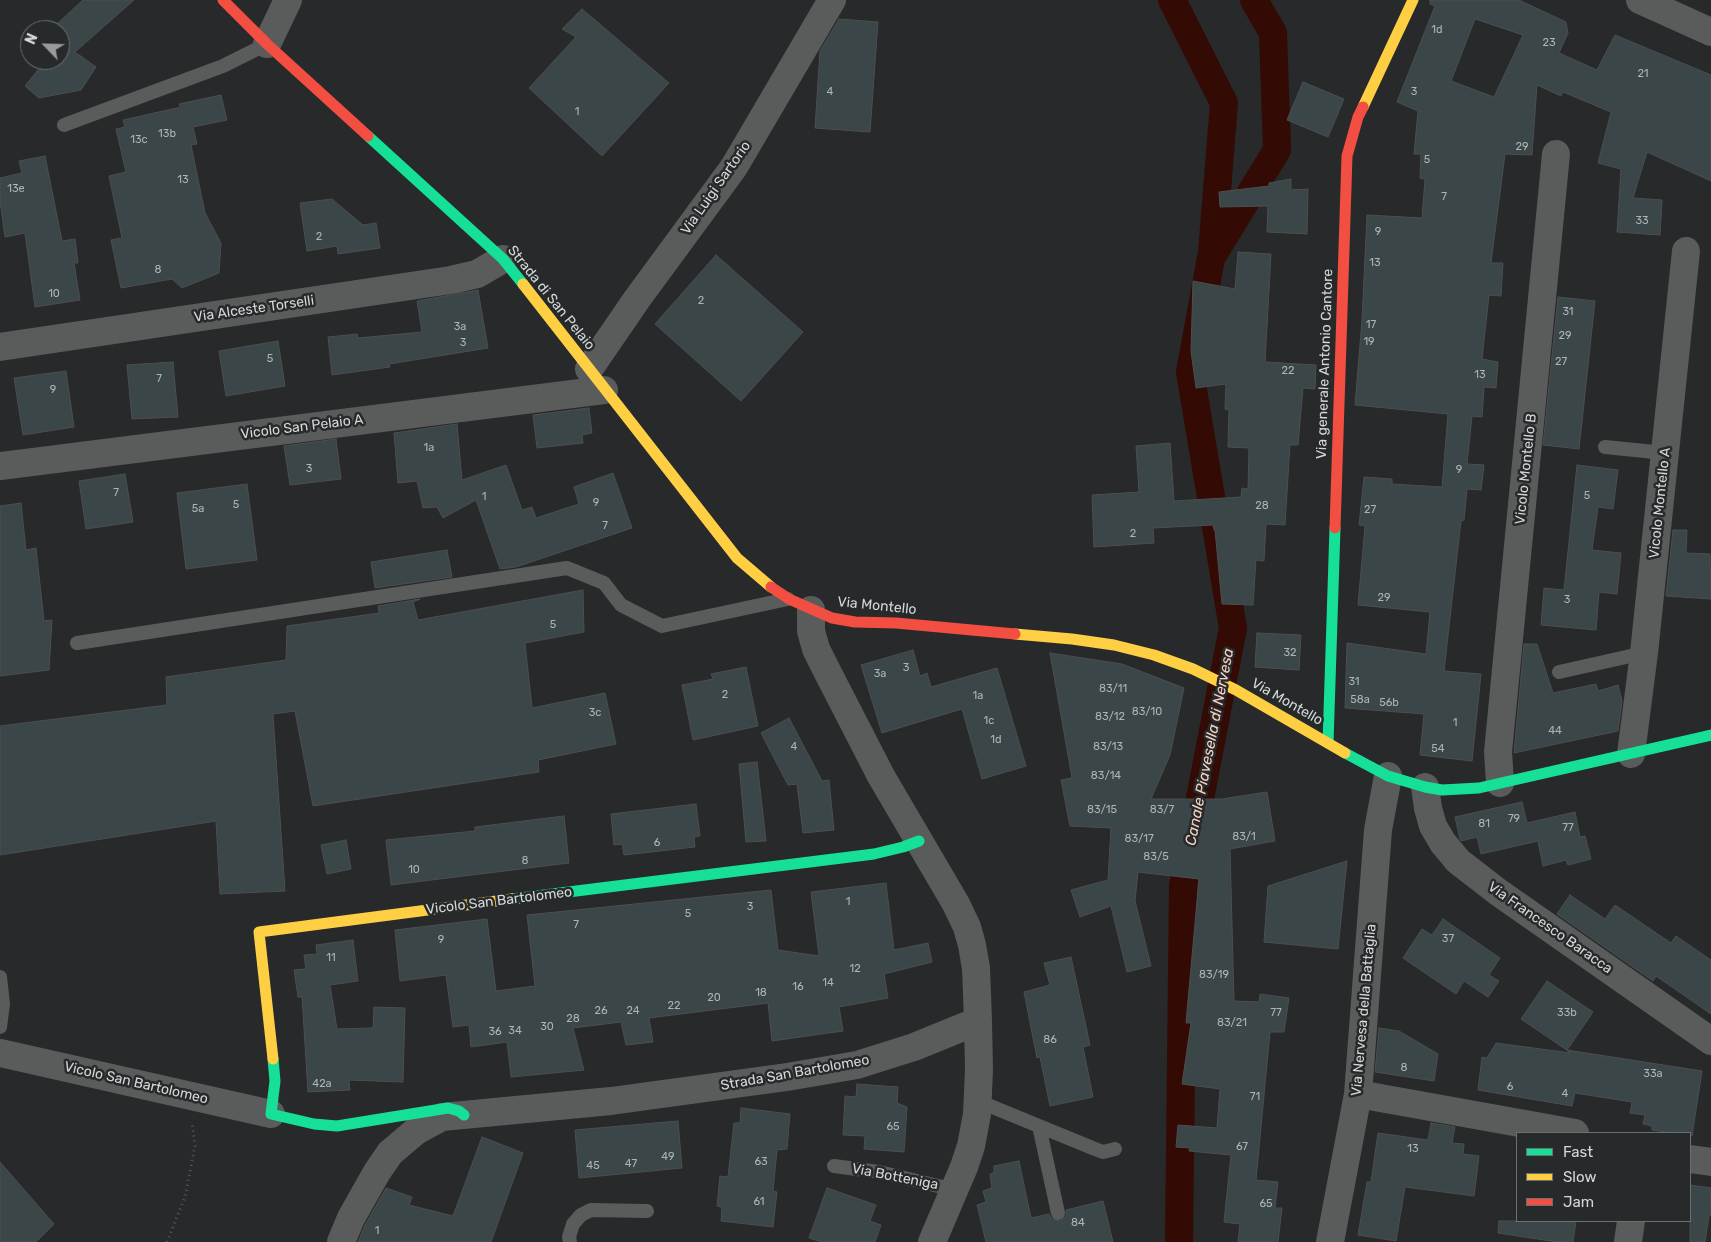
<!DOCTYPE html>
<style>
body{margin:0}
#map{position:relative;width:1711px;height:1242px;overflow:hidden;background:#27292a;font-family:Rubik,sans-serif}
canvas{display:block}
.legend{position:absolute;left:1516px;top:1132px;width:175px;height:90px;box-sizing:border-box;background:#262a2b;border:1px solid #6c7071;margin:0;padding:6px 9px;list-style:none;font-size:15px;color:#d5d8d9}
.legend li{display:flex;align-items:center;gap:10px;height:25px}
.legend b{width:25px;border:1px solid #6c7071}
.north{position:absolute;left:20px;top:20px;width:50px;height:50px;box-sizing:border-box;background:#262a2b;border:1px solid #6c7071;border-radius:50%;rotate:294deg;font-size:14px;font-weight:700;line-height:20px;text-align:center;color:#d5d8d9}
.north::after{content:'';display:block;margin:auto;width:18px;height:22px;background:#989b9c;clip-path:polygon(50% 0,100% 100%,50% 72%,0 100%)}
</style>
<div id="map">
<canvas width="1711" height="1242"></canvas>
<ul class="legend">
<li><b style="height:6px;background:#16e098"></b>Fast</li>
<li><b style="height:6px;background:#ffcf43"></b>Slow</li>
<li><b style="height:6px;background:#f24e42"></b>Jam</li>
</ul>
<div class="north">N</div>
</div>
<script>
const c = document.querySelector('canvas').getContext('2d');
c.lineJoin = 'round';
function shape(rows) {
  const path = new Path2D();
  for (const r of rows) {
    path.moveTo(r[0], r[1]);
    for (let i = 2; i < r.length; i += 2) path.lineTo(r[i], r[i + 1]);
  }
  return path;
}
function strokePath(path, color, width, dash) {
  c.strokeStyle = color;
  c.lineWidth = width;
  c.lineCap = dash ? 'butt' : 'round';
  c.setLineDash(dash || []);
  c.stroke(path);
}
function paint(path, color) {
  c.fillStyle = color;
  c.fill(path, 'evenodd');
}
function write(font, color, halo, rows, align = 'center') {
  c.font = font + ' Rubik,sans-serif';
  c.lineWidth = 5;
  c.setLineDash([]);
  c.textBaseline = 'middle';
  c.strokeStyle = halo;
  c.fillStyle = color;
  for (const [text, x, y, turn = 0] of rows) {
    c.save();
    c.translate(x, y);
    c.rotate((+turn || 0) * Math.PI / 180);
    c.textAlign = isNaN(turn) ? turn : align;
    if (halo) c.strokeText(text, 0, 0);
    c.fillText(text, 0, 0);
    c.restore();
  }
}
const canal = shape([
 [1172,0,1224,103,1212,253],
 [1179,1242,1183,886,1233,628,1190,372,1211,258,1277,150,1273,33,1254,0]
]);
const building = shape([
 [83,0,134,0,75,52,96,67,81,90,39,98,25,86,46,60,60,60,60,41,66,35,57,24,83,0],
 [1430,0,1519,0,1566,22,1568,33,1559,53,1597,70,1615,35,1711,75,1711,181,1647,152,1633,198,1662,200,1660,235,1617,232,1621,169,1598,163,1611,112,1563,92,1561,96,1537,85,1532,155,1505,154,1491,263,1503,263,1501,296,1489,295,1482,359,1498,362,1496,388,1484,387,1482,417,1472,416,1467,464,1484,465,1481,490,1467,489,1464,520,1461,521,1444,671,1481,674,1472,761,1420,755,1424,714,1345,708,1347,643,1426,654,1430,612,1358,605,1365,526,1359,525,1364,477,1392,479,1392,484,1442,487,1448,414,1355,405,1362,320,1367,215,1422,218,1425,179,1420,178,1421,154,1414,154,1418,111,1397,102,1435,6,1430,4,1430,0],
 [1475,19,1523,35,1494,97,1451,81,1475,19],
 [582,9,669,83,602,156,529,88,576,37,562,29,582,9],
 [839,19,878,22,870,132,815,128,820,51,839,19],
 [1303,82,1344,99,1328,137,1287,120,1303,82],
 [221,95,227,120,193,127,197,144,191,145,205,213,221,243,219,273,182,288,172,279,121,288,111,240,122,238,109,176,126,172,116,129,125,127,123,120,181,107,179,104,221,95],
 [45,156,62,241,75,239,78,263,74,263,80,300,35,307,25,233,5,237,0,201,0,178,22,173,19,161,45,156],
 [1291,179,1291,190,1308,189,1307,234,1267,232,1268,206,1220,207,1219,192,1269,186,1269,183,1291,179],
 [332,199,363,225,376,223,380,248,338,254,337,246,307,251,300,203,332,199],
 [1238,252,1271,254,1265,362,1316,365,1315,389,1303,388,1298,445,1290,445,1285,525,1266,524,1264,561,1256,560,1253,605,1222,604,1215,530,1214,530,1213,525,1153,528,1154,543,1094,547,1092,495,1139,492,1136,446,1170,443,1174,501,1241,497,1242,488,1248,489,1249,448,1228,447,1229,410,1225,409,1226,384,1196,388,1191,351,1193,281,1235,289,1238,252],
 [716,255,803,332,741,401,655,324,716,255],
 [478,290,488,348,389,364,390,367,332,375,328,337,357,334,358,338,422,332,417,301,478,290],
 [1558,297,1595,301,1579,449,1543,445,1558,297],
 [278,341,285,386,226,396,219,351,278,341],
 [173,362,178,417,132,419,127,365,173,362],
 [66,371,74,427,23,435,14,378,66,371],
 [589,408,592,433,582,435,583,443,537,448,533,415,589,408],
 [457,424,462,480,506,465,522,510,532,507,536,518,579,504,574,487,613,473,632,528,516,567,500,569,476,500,443,518,437,507,423,508,417,481,398,483,394,433,457,424],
 [336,439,341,479,290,485,284,446,336,439],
 [1577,465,1618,470,1613,509,1598,507,1592,550,1621,553,1617,594,1599,592,1596,630,1541,625,1544,588,1564,590,1577,465],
 [125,474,133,522,86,529,79,481,125,474],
 [247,484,257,560,186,569,177,493,247,484],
 [21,503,26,550,36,548,44,621,52,620,49,670,0,676,0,506,21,503],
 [1673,530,1687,530,1686,553,1710,554,1711,599,1666,596,1673,530],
 [447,550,452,577,375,588,371,562,447,550],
 [583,590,584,632,525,643,532,708,605,693,616,744,538,760,539,772,313,806,295,711,273,714,285,891,220,894,216,821,0,855,0,726,167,705,166,677,286,660,287,626,379,613,378,606,420,599,413,602,418,620,583,590],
 [1257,633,1301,635,1299,670,1255,667,1257,633],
 [1524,644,1537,644,1553,693,1596,684,1598,691,1618,685,1622,701,1618,731,1514,753,1524,644],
 [913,650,920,676,927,673,931,687,997,668,1026,766,982,779,962,709,882,733,861,665,913,650],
 [1050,653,1122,664,1184,688,1170,755,1151,799,1222,799,1267,792,1275,841,1230,849,1234,1001,1259,1002,1260,994,1289,998,1284,1032,1270,1032,1256,1180,1278,1182,1275,1208,1282,1208,1278,1242,1238,1242,1240,1224,1224,1222,1231,1155,1189,1151,1190,1148,1176,1147,1178,1125,1217,1128,1220,1089,1182,1084,1191,1023,1186,1023,1199,879,1138,872,1135,901,1151,966,1127,972,1111,906,1080,917,1071,890,1108,880,1111,828,1070,826,1061,780,1072,778,1050,653],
 [746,667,758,726,693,740,682,685,713,679,711,674,746,667],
 [789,718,822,781,829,780,834,830,803,833,797,784,788,785,761,733,789,718],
 [757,762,766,841,746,842,739,764,757,762],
 [1522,802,1527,823,1575,812,1580,837,1585,836,1591,859,1568,865,1566,860,1543,866,1538,841,1481,854,1477,837,1461,841,1460,839,1455,817,1522,802],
 [696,804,700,836,694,837,695,847,624,855,622,844,614,845,611,814,696,804],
 [564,816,569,863,391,885,386,840,475,831,475,827,564,816],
 [346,840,351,869,327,874,321,845,346,840],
 [1347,861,1338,949,1264,942,1268,886,1347,861],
 [886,883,894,950,928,943,932,962,884,974,888,998,839,1007,843,1031,772,1041,768,1003,649,1018,653,1042,626,1045,621,1022,573,1028,584,1070,511,1077,507,1042,471,1047,469,1025,453,1027,446,975,400,981,395,930,487,919,496,991,535,986,527,915,771,890,778,950,819,956,811,892,886,883],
 [1570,895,1605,919,1615,905,1671,943,1676,936,1711,960,1711,1014,1656,976,1653,981,1557,914,1570,895],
 [1443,919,1500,958,1489,975,1499,981,1488,997,1464,981,1456,994,1403,958,1422,929,1432,935,1443,919],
 [353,940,358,981,330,985,337,1029,373,1028,374,1007,405,1008,403,1082,349,1080,350,1090,308,1092,302,997,298,997,294,970,306,969,304,955,317,954,316,945,353,940],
 [1071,957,1090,1045,1083,1047,1093,1097,1050,1106,1040,1057,1037,1058,1024,992,1050,985,1044,963,1071,957],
 [1547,981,1593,1012,1567,1050,1702,1071,1692,1136,1690,1136,1690,1133,1673,1133,1652,1130,1652,1126,1643,1124,1645,1115,1630,1113,1632,1102,1575,1093,1572,1106,1478,1090,1482,1057,1487,1058,1496,1043,1571,1053,1521,1019,1547,981],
 [1379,1028,1399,1031,1438,1054,1434,1081,1375,1072,1379,1028],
 [857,1084,898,1087,897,1103,907,1107,904,1152,864,1149,865,1136,843,1135,845,1096,856,1097,857,1084],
 [741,1108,790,1114,787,1149,777,1150,773,1191,777,1192,773,1227,721,1221,722,1207,717,1206,720,1176,728,1177,734,1123,740,1123,741,1108],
 [678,1121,682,1168,579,1178,575,1130,678,1121],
 [1431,1123,1455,1127,1452,1143,1464,1144,1463,1154,1479,1156,1474,1196,1405,1187,1396,1241,1358,1235,1367,1182,1371,1182,1378,1133,1428,1140,1431,1123],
 [482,1137,523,1153,491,1242,358,1242,365,1225,386,1188,412,1197,409,1205,453,1216,482,1137],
 [1019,1161,1031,1218,1049,1214,1052,1219,1060,1221,1066,1216,1066,1210,1103,1201,1113,1242,986,1242,977,1205,986,1202,983,1191,992,1188,990,1174,994,1173,994,1166,1019,1161],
 [0,1162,54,1224,36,1242,0,1242,0,1162],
 [1690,1185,1711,1188,1711,1215,1709,1215,1705,1242,1690,1242,1690,1185],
 [827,1188,876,1205,870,1221,881,1225,875,1242,822,1242,809,1238,827,1188],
 [1499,1221,1576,1221,1573,1242,1557,1242,1498,1233,1499,1221]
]);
const path = shape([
 [167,1242,185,1197,195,1146,192,1122]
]);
const lane = shape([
 [64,125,223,66,267,44],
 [1605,447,1665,453],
 [77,643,567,568,604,583,621,605,662,626,788,599],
 [1559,672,1644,653],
 [0,977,3,1004,0,1027],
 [978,1101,1095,1149,1103,1152,1115,1149],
 [1039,1126,1058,1213],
 [834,1166,879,1172,955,1190],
 [570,1242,569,1237,573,1224,581,1215,591,1210,647,1211]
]);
const street = shape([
 [1640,0,1711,32],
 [267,44,288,0],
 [0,347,451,280,477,274,503,259],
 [589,369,637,299,734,167,832,0],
 [0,466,604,390],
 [811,610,811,631,816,649,827,671,881,776,956,904,967,927,972,945,976,968,978,1021,979,1070,977,1114,971,1146,964,1167,932,1242],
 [1631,754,1644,653,1686,251],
 [1500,783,1498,752,1556,154],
 [1425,787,1428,808,1433,826,1443,843,1458,861,1498,892,1711,1041],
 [0,1053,271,1114],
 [1358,1094,1575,1133],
 [1690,1159,1711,1162],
 [341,1242,351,1218,377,1172,390,1153,416,1131,442,1117,611,1101,787,1077,857,1065,914,1047,978,1021],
 [1330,1242,1358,1094,1378,830,1388,776],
 [1628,1242,1631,1221]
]);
const fast = shape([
 [368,136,503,259,523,284],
 [1328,743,1335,528],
 [1345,753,1388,776,1425,787,1442,790,1479,788,1711,735],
 [512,899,874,854,903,847,919,841],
 [273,1059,275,1081,271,1114,314,1124,337,1126,448,1108,459,1111,464,1115]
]);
const slow = shape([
 [1363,107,1413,0],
 [523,284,737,558,771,587],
 [1015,634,1072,639,1114,645,1154,655,1193,669,1236,690,1345,753],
 [273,1059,259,932,512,899]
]);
const jam = shape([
 [223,0,267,44,368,136],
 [1335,528,1347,156,1358,117,1363,107],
 [771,587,789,599,832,618,855,622,896,623,1015,634]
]);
const numberNames = [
 ["1d",1437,30],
 ["23",1549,43],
 ["21",1643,74],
 ["4",830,92],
 ["3",1414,92],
 ["1",577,112],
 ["13b",167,134],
 ["13c",139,140],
 ["29",1522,147],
 ["5",1427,160],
 ["13",183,180],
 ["13e",16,189],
 ["7",1444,197],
 ["33",1642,221],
 ["9",1378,232],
 ["2",319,237],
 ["13",1375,263],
 ["8",158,270],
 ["10",54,294],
 ["2",701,301],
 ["31",1568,312],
 ["17",1371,325],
 ["3a",460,327],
 ["29",1565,336],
 ["19",1369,342],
 ["3",463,343],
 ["5",270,359],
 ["27",1561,362],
 ["22",1288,371],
 ["13",1480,375],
 ["7",159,379],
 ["9",53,390],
 ["1a",429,448],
 ["3",309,469],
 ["9",1459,470],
 ["7",116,493],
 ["5",1587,496],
 ["1",484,497],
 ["9",596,503],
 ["5",236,505],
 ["28",1262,506],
 ["5a",198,509],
 ["27",1370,510],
 ["7",605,526],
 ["2",1133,534],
 ["29",1384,598],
 ["3",1567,600],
 ["5",553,625],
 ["32",1290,653],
 ["3",906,668],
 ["3a",880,674],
 ["31",1354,682],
 ["83/11",1113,689],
 ["2",725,695],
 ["1a",978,696],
 ["58a",1360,700],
 ["56b",1389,703],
 ["83/10",1147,712],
 ["3c",595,713],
 ["83/12",1110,717],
 ["1c",989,721],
 ["1",1455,723],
 ["44",1555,731],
 ["1d",996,740],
 ["4",794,747],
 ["83/13",1108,747],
 ["54",1438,749],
 ["83/14",1106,776],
 ["83/15",1102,810],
 ["83/7",1162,810],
 ["79",1514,819],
 ["81",1484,824],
 ["77",1568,828],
 ["83/1",1244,837],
 ["83/17",1139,839],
 ["6",657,843],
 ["83/5",1156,857],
 ["8",525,861],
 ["10",414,870],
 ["1",848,902],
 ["3",750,907],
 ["5",688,914],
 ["7",576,925],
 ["37",1448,939],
 ["9",441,940],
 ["11",331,958],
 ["12",855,969],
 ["83/19",1214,975],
 ["14",828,983],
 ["16",798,987],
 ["18",761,993],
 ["20",714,998],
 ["22",674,1006],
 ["26",601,1011],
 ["24",633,1011],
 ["77",1276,1013],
 ["33b",1567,1013],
 ["28",573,1019],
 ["83/21",1232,1023],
 ["30",547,1027],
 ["34",515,1031],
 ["36",495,1032],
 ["86",1050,1040],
 ["8",1404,1068],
 ["33a",1653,1074],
 ["42a",322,1084],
 ["6",1510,1087],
 ["4",1565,1094],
 ["71",1255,1097],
 ["65",893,1127],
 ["67",1242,1147],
 ["13",1413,1149],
 ["49",668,1157],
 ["63",761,1162],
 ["47",631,1164],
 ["45",593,1166],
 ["61",759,1202],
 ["65",1266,1204],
 ["84",1078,1223],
 ["1",377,1231]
];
const streetNames = [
 ["Via Luigi Sartorio",716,188,-55],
 ["Strada di San Pelaio",551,298,51],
 ["Via Alceste Torselli",254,309,-8],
 ["Via generale Antonio Cantore",1325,364,-88],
 ["Vicolo San Pelaio A",302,427,-7],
 ["Vicolo Montello B",1526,469,-84],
 ["Vicolo Montello A",1660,503,-84],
 ["Via Montello",877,606,6],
 ["Via Montello",1287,702,30],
 ["Vicolo San Bartolomeo",499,901,-7],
 ["Via Francesco Baracca",1550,928,35],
 ["Via Nervesa della Battaglia",1364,1010,-85],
 ["Strada San Bartolomeo",795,1073,-10],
 ["Vicolo San Bartolomeo",136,1083,13],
 ["Via Botteniga",895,1177,11]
];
const waterNames = [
 ["Canale Piavesella di Nervesa",1210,747,-79]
];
strokePath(canal, '#330a04', 28);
paint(building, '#3b4648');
strokePath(building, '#4d4e4f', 1);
strokePath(path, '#575859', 3, [1, 4]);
strokePath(lane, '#5a5c5c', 14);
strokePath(street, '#5a5c5c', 28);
strokePath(fast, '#16e098', 11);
strokePath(slow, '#ffcf43', 11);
strokePath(jam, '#f24e42', 11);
write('11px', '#aeb4b5', null, numberNames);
write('14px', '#d5d8d9', '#262a2b', streetNames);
write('italic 15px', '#fad1c3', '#262a2b', waterNames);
</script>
